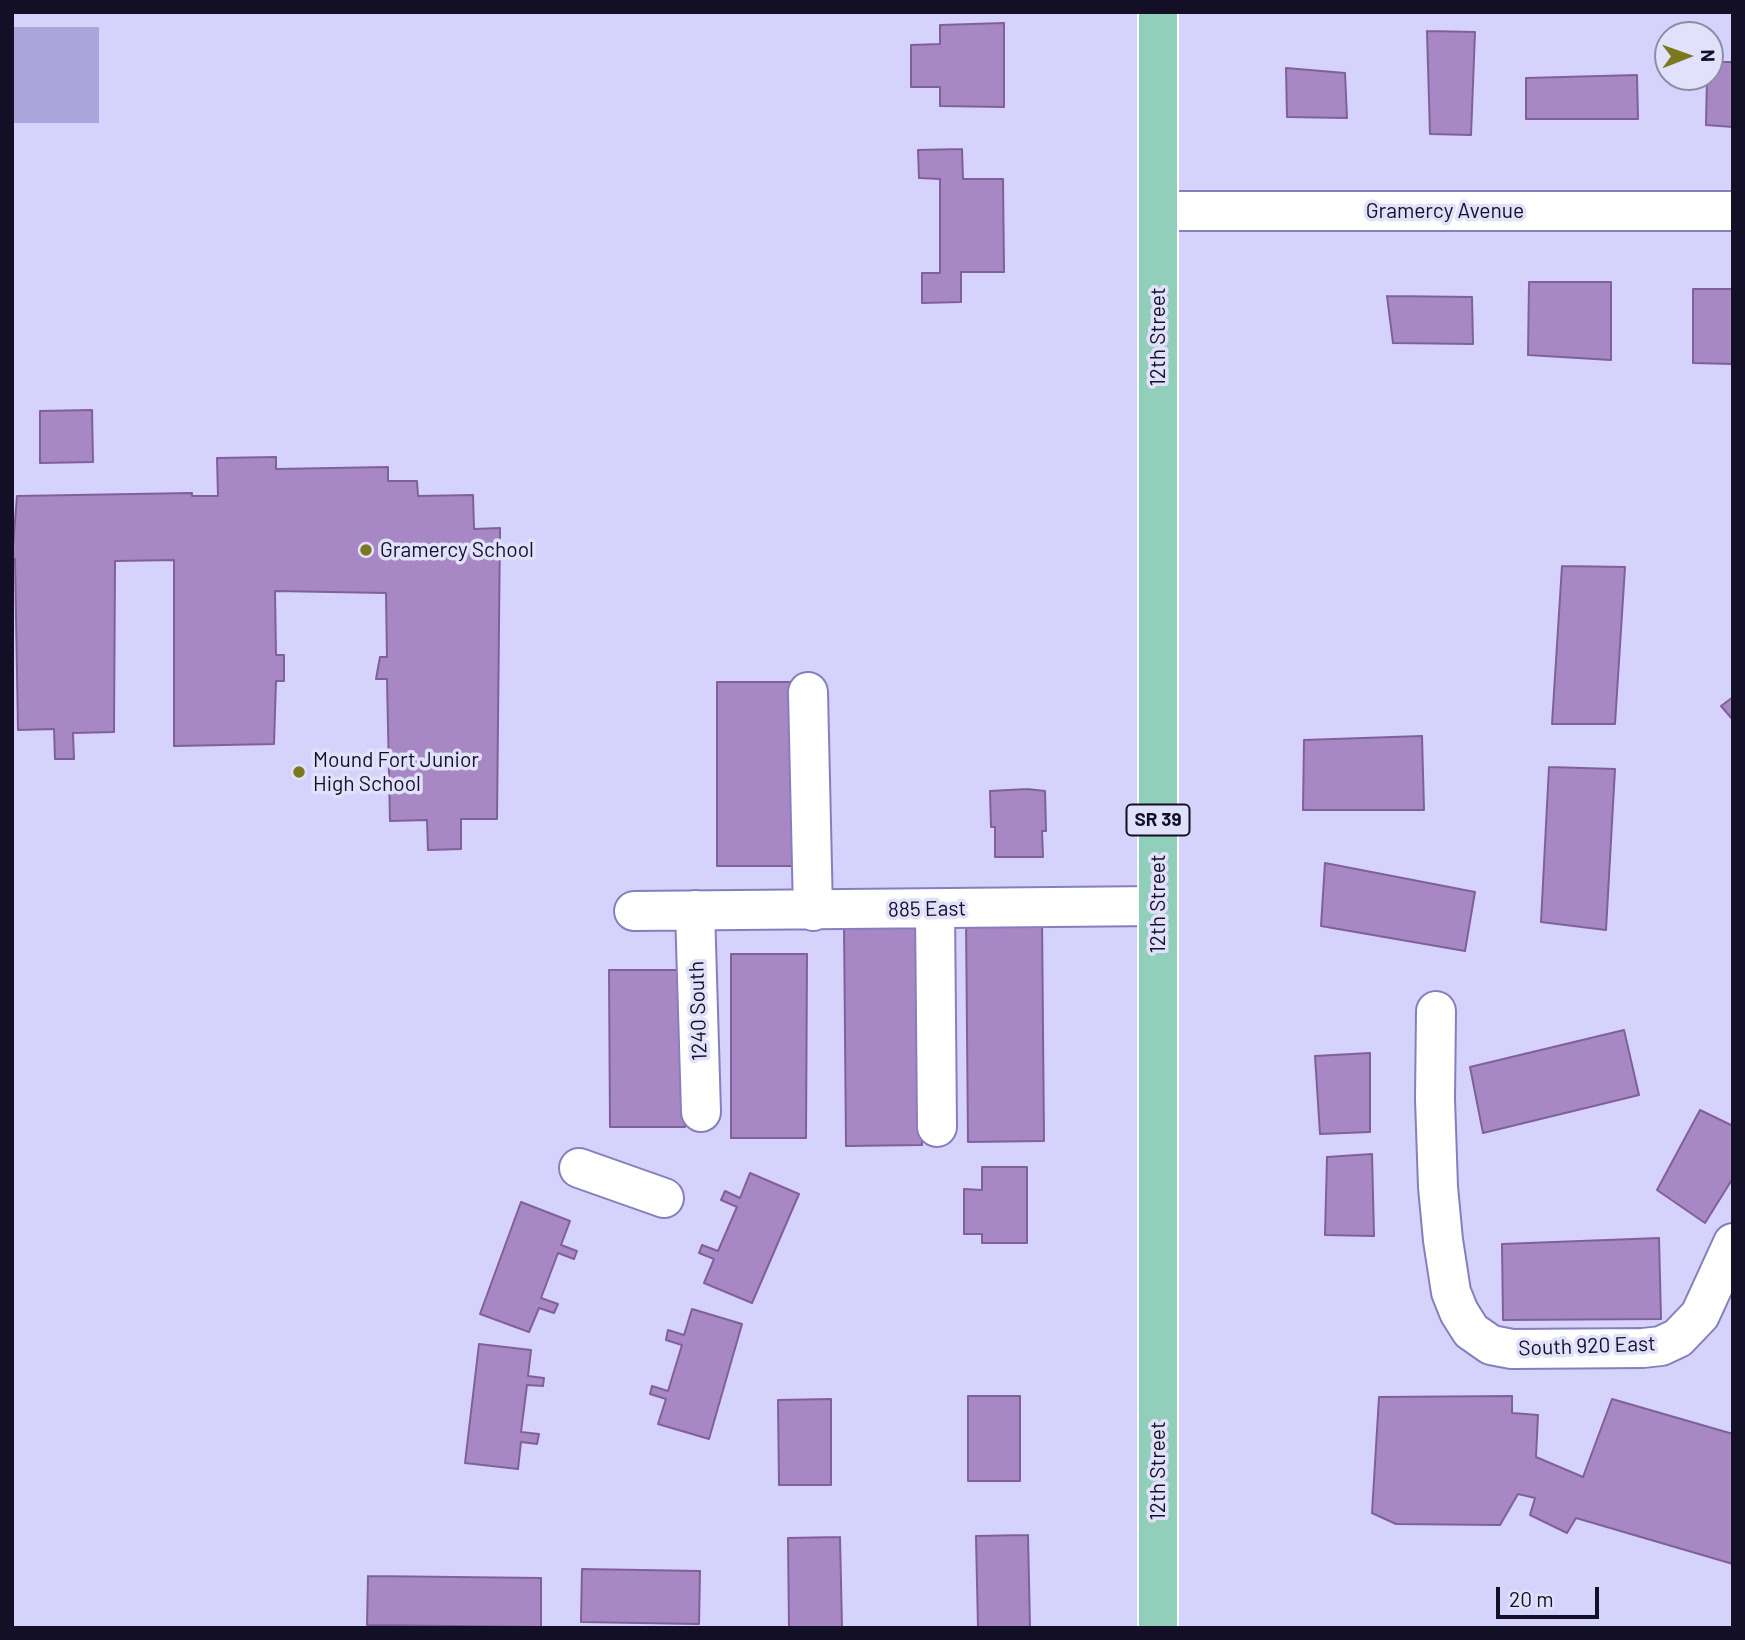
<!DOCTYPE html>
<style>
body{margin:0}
#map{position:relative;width:1745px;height:1640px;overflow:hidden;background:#d5d2fb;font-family:Barlow,sans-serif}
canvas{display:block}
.frame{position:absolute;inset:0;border:14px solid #130f26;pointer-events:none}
.north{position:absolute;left:1654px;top:21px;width:70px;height:70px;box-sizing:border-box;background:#e2e1fc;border:2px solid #8f8da6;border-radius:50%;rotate:89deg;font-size:19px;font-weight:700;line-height:28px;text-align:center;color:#130f26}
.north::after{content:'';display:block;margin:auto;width:24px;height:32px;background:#7b7920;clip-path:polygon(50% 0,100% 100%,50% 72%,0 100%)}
.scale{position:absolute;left:1496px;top:1587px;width:103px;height:32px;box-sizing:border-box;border:4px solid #130f26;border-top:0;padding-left:9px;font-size:21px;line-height:24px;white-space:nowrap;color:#130f26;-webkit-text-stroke:5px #e2e1fc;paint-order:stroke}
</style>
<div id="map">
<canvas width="1745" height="1640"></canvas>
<div class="frame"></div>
<div class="north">N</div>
<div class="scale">20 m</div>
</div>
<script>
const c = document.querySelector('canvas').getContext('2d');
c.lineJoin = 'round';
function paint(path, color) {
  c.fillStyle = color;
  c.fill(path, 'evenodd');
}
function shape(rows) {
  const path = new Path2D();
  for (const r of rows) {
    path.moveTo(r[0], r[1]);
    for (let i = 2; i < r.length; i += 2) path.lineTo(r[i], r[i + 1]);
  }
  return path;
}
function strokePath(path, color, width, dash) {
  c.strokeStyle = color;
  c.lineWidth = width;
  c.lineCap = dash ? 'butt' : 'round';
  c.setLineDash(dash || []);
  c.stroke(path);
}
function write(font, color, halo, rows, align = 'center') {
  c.font = font + ' Barlow,sans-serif';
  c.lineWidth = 7;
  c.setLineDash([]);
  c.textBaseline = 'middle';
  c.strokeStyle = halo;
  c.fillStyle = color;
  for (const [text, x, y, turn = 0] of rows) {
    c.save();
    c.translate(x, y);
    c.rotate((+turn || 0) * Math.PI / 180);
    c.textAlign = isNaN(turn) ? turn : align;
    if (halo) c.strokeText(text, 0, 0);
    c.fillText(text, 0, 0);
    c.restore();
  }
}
const green = shape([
 [12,27,99,27,99,123,12,123]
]);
const building = shape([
 [1004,23,1004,107,940,106,940,87,911,87,911,45,940,44,940,25,1004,23],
 [1427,31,1475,32,1471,135,1430,134,1427,31],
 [1710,62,1733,62,1733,127,1706,125,1707,77,1710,77,1710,62],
 [1286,68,1345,73,1347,118,1287,117,1286,68],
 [1637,75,1638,119,1526,119,1526,78,1637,75],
 [962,149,963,179,1003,179,1004,272,961,272,961,302,922,303,922,273,940,273,940,179,919,178,918,150,962,149],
 [1529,282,1611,282,1611,360,1528,355,1529,282],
 [1693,289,1733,289,1733,364,1693,363,1693,289],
 [1387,296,1472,297,1473,344,1393,343,1387,296],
 [92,410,93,462,40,463,40,411,92,410],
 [276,457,276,469,388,467,388,481,417,481,418,496,473,495,474,529,500,528,497,819,461,819,461,849,428,850,427,820,390,821,387,679,376,679,380,657,387,657,386,593,275,591,276,655,284,655,284,681,276,681,274,744,174,746,174,560,115,561,114,732,73,733,74,759,55,759,54,729,18,730,15,559,12,559,17,496,192,493,192,496,218,496,217,458,276,457],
 [1562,566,1625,567,1615,724,1552,724,1562,566],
 [717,682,793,682,793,866,717,866,717,682],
 [1733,697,1733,720,1721,706,1733,697],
 [1422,736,1424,810,1303,810,1304,740,1422,736],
 [1549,767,1615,769,1606,930,1541,922,1549,767],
 [1027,789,1045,791,1046,831,1042,831,1043,857,995,857,995,827,991,827,990,791,1027,789],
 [1325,863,1475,892,1465,951,1321,926,1325,863],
 [1042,918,1044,1141,968,1142,966,919,1042,918],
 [844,923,920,923,922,1145,846,1146,844,923],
 [731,954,807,954,806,1138,731,1138,731,954],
 [609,970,685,970,685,1127,610,1127,609,970],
 [1624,1030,1639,1095,1483,1133,1470,1067,1624,1030],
 [1370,1053,1370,1132,1320,1134,1315,1056,1370,1053],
 [1700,1110,1733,1126,1733,1178,1705,1223,1657,1190,1700,1110],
 [1372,1154,1374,1236,1325,1235,1327,1157,1372,1154],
 [982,1167,1027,1167,1027,1243,982,1243,982,1234,964,1234,964,1189,982,1190,982,1167],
 [750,1173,799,1194,752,1303,704,1283,714,1259,699,1253,702,1245,718,1251,737,1207,721,1200,725,1191,740,1198,750,1173],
 [521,1202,570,1221,561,1245,577,1251,574,1259,558,1253,541,1298,558,1304,554,1313,539,1308,529,1332,480,1314,521,1202],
 [1659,1238,1661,1319,1503,1320,1502,1244,1659,1238],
 [692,1309,742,1324,709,1439,658,1424,666,1399,650,1394,652,1386,668,1391,682,1345,666,1340,668,1330,684,1335,692,1309],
 [479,1344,531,1350,528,1376,544,1378,543,1386,527,1385,521,1432,539,1434,537,1444,521,1442,518,1469,465,1463,479,1344],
 [968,1396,1020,1396,1020,1481,968,1481,968,1396],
 [1512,1396,1512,1413,1538,1415,1536,1457,1583,1477,1612,1399,1733,1434,1733,1564,1576,1518,1567,1533,1530,1515,1535,1498,1518,1494,1500,1525,1396,1524,1372,1513,1379,1397,1512,1396],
 [831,1399,831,1485,779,1485,778,1400,831,1399],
 [1028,1535,1030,1628,978,1628,976,1536,1028,1535],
 [840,1537,842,1628,789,1628,788,1538,840,1537],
 [582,1569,700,1571,699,1624,581,1622,582,1569],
 [368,1576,541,1578,541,1627,367,1625,368,1576]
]);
const minor = shape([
 [1158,211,1733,211],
 [808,692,813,911],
 [935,909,937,1127],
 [695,910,701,1112],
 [634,911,1158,906],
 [1436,1011,1435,1099,1438,1187,1443,1240,1451,1292,1459,1312,1471,1331,1491,1345,1512,1349,1643,1348,1661,1346,1678,1338,1700,1315,1733,1243],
 [579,1168,664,1198]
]);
const major = shape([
 [1158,12,1158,1628]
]);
const markers = [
 [366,550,7,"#7b7920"],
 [299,772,7,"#7b7920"]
];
const shields = [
 [1158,820,63]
];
const shieldNames = [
 ["SR 39",1158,820]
];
const streetNames = [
 ["Gramercy Avenue",1445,211],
 ["12th Street",1158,337,-90],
 ["12th Street",1158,904,-90],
 ["885 East",927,909,-1],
 ["1240 South",698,1011,-92],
 ["South 920 East",1587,1346,-2],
 ["12th Street",1158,1471,-90]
];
const poiNames = [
 ["Gramercy School",380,550],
 ["Mound Fort Junior",313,760],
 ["High School",313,784]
];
paint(green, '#aaa5da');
paint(building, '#a888c4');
strokePath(building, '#80609a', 2);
strokePath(minor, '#867ebd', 42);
strokePath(major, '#fff', 42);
strokePath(minor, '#fff', 38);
strokePath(major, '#92cfbb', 38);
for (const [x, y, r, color] of markers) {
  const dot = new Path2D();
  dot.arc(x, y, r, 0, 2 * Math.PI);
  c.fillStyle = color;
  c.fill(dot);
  strokePath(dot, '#e2e1fc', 2.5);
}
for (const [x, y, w] of shields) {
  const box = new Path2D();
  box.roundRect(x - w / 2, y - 15.5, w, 31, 5);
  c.fillStyle = '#e2e1fc';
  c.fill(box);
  strokePath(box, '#130f26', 2);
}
write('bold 19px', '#130f26', null, shieldNames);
write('21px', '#130f26', '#e2e1fc', streetNames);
write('21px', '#130f26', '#e2e1fc', poiNames, 'left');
</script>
